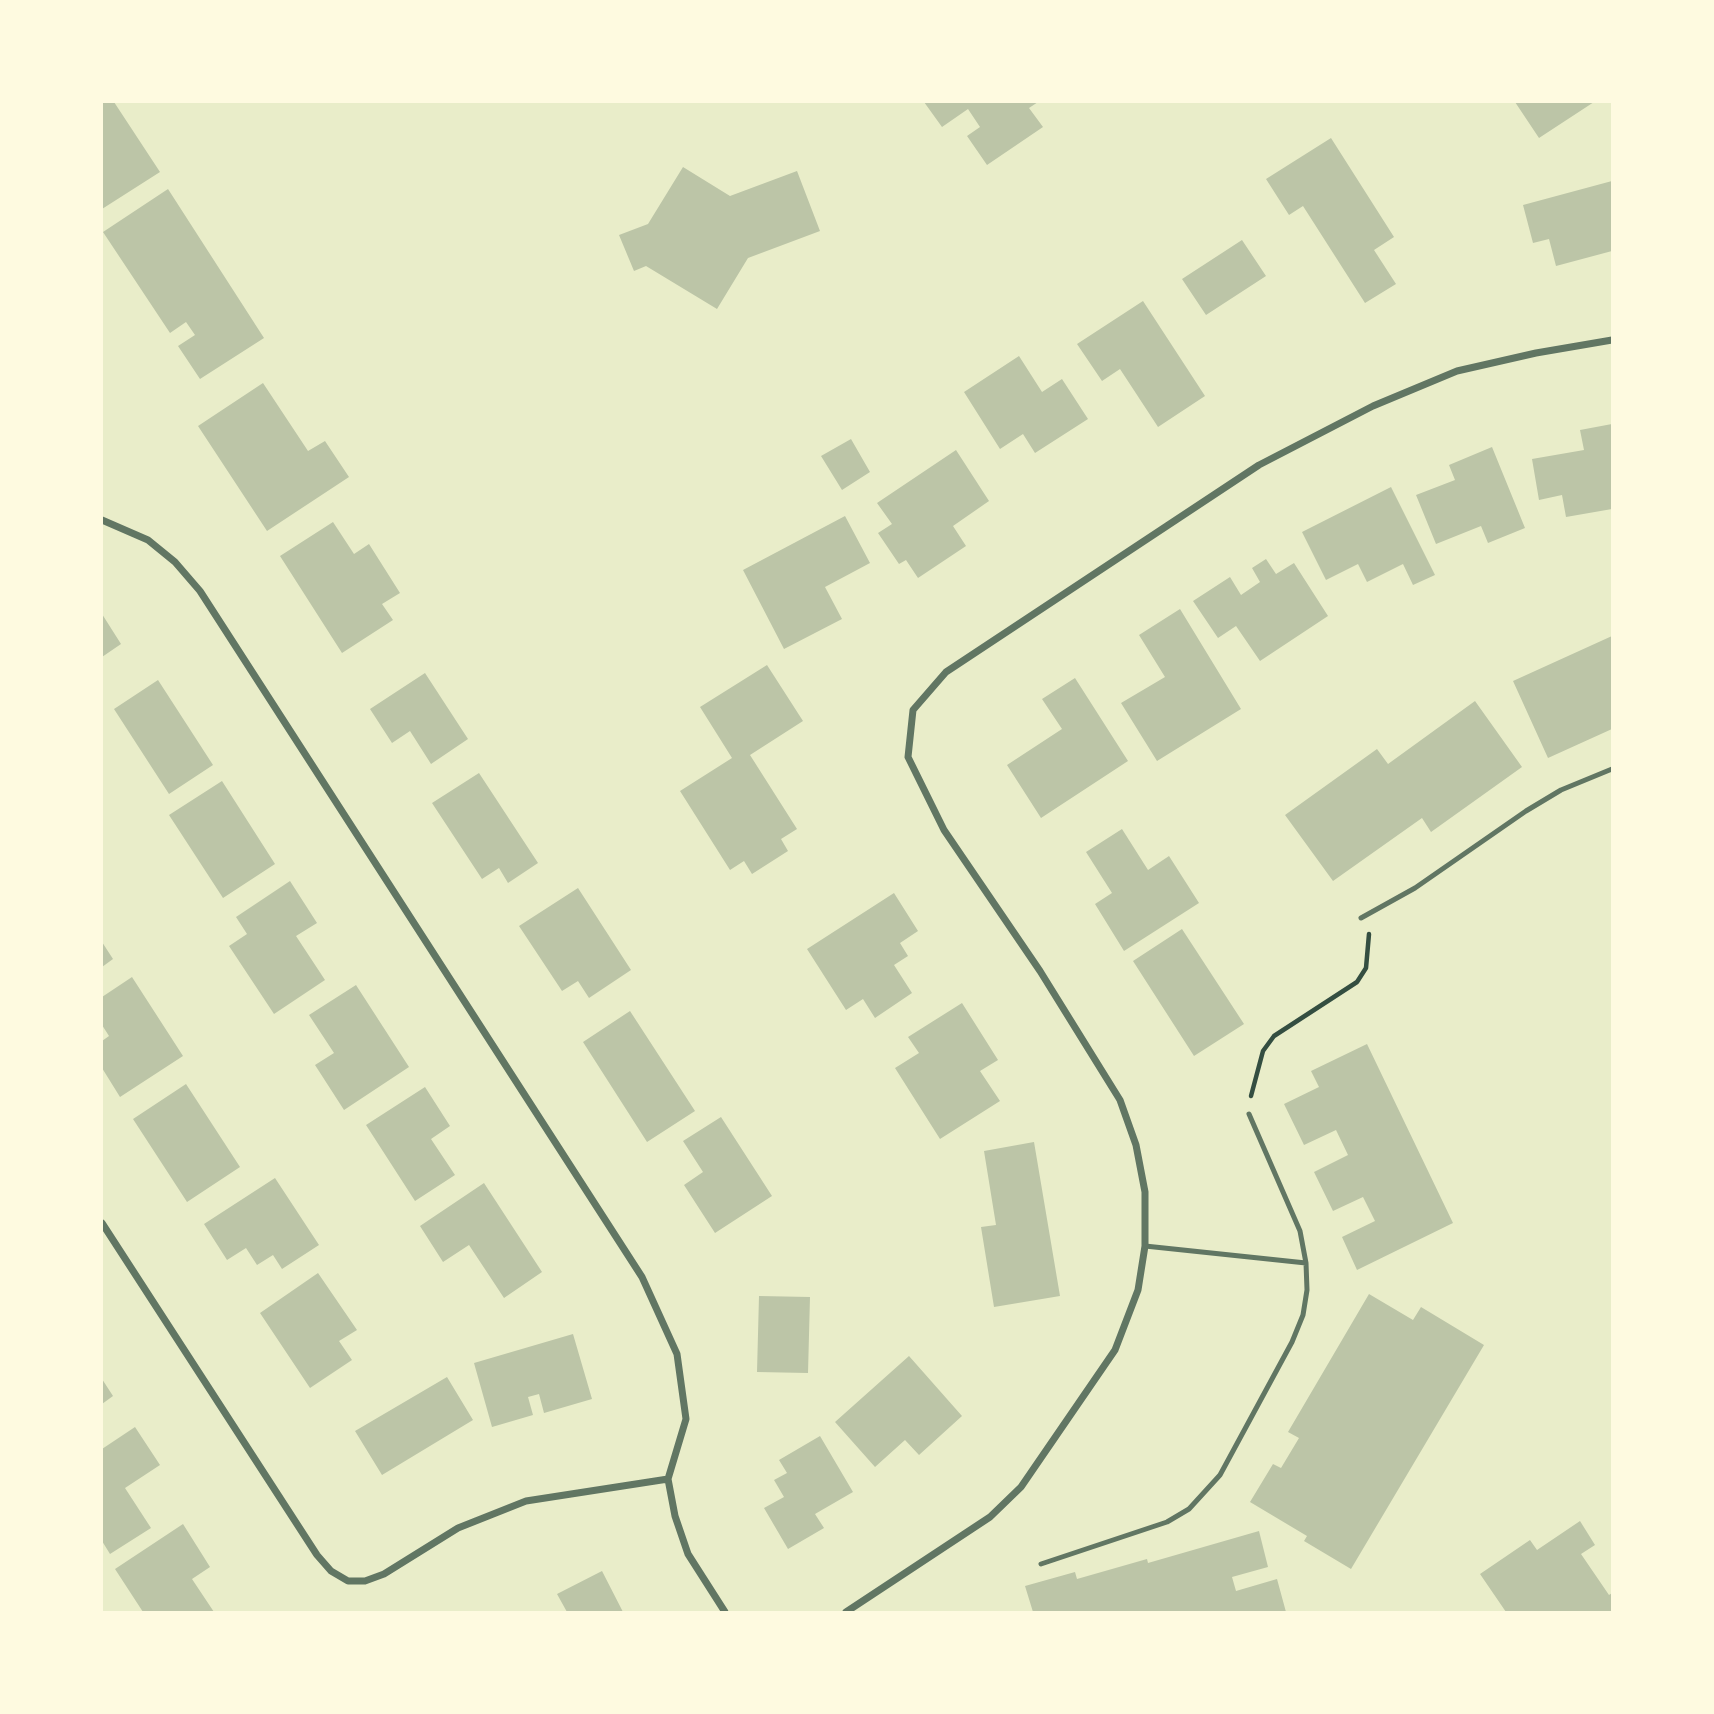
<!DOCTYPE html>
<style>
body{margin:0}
#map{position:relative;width:1714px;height:1714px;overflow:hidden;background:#e9edc9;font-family:Poppins,sans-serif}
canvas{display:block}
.frame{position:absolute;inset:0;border:103px solid #fefae0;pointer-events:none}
</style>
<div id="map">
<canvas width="1714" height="1714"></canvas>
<div class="frame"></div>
</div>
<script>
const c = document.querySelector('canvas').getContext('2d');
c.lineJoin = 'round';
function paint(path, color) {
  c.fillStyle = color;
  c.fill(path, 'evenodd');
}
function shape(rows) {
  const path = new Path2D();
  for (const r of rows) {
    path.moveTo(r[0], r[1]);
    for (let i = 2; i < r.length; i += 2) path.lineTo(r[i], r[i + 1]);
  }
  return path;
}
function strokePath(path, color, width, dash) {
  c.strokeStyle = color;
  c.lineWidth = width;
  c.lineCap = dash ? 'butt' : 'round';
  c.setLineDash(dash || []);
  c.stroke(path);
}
const building = shape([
 [102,102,114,102,160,172,102,209],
 [924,102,1038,102,1029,108,1043,127,987,165,967,136,980,127,968,109,942,127],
 [1515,102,1594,102,1539,138],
 [1331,138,1394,237,1374,250,1396,284,1365,303,1303,206,1289,215,1266,179],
 [683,167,730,196,797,171,820,231,748,258,717,309,646,266,634,271,619,235,648,224],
 [1612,181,1612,251,1556,266,1549,239,1533,243,1523,205],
 [168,189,264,338,200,379,178,346,195,335,186,322,170,333,103,232],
 [1242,240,1266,276,1206,315,1182,279],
 [1143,301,1205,396,1158,427,1120,369,1102,381,1077,344],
 [1019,356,1042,392,1062,379,1088,419,1035,453,1023,434,1000,449,964,392],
 [263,383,308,451,325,441,349,477,267,531,198,426],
 [1612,424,1612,509,1566,517,1562,495,1539,500,1532,459,1584,450,1580,430],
 [851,439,870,472,842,490,821,456],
 [1492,447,1525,528,1488,543,1481,526,1436,544,1416,495,1455,480,1449,465],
 [956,450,989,501,953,526,966,546,918,578,906,560,899,564,878,533,892,524,877,503],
 [1391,487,1435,575,1413,585,1403,564,1367,582,1358,564,1326,580,1302,532],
 [845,516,870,563,825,587,842,619,784,649,743,570],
 [333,522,354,554,369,544,400,593,382,604,393,620,342,653,280,556],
 [1266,559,1276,574,1294,563,1328,616,1260,661,1236,626,1218,638,1193,601,1230,577,1241,595,1260,582,1252,568],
 [1180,609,1241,709,1157,761,1121,703,1165,677,1139,635],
 [102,614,121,644,102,657],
 [1612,636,1612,729,1548,758,1513,681],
 [767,665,803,721,750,755,797,829,781,839,788,851,752,874,744,861,730,870,680,791,732,758,700,707],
 [425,673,468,739,431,764,410,731,392,743,370,709],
 [1075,678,1128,761,1041,818,1007,765,1062,729,1042,699],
 [158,680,213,765,169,794,114,709],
 [1475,701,1522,767,1431,832,1422,818,1333,881,1285,815,1377,749,1388,764],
 [479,773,538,863,508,883,499,868,482,879,432,803],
 [222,781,275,864,223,898,169,815],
 [1122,829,1148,870,1169,856,1199,903,1124,951,1095,904,1112,893,1086,852],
 [290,881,317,923,296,936,325,980,274,1014,229,946,247,934,236,917],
 [578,888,631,970,589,998,578,981,562,991,519,926],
 [894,893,918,931,900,943,908,956,894,965,912,993,875,1018,863,999,846,1010,807,949],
 [1182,929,1244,1024,1194,1056,1133,961],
 [102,942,113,959,102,967],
 [132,977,183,1056,120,1097,102,1068,102,1041,109,1036,102,1025,102,997],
 [356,985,409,1067,344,1110,315,1065,334,1053,309,1015],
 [962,1003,998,1060,980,1071,1000,1101,940,1139,895,1068,919,1053,908,1037],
 [630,1011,695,1111,647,1142,583,1042],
 [1367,1044,1453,1223,1357,1270,1342,1237,1375,1221,1363,1197,1333,1211,1314,1172,1348,1155,1336,1130,1304,1145,1284,1104,1319,1087,1311,1071],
 [186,1084,240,1167,187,1202,133,1119],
 [425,1087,450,1126,431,1139,455,1175,415,1201,366,1125],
 [721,1117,772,1196,715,1233,684,1185,703,1172,683,1141],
 [1034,1142,1060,1296,994,1307,981,1227,996,1225,984,1151],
 [275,1178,319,1245,282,1269,273,1255,257,1265,246,1248,227,1260,204,1224],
 [484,1183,542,1272,504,1298,469,1245,443,1262,420,1226],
 [318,1273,357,1330,339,1341,352,1360,310,1388,260,1313],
 [1369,1294,1413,1320,1421,1307,1484,1345,1351,1569,1304,1541,1307,1536,1250,1502,1273,1464,1281,1468,1299,1438,1288,1432],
 [759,1296,810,1297,808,1373,757,1372],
 [573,1334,592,1399,544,1413,539,1394,528,1397,533,1415,492,1427,474,1363],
 [909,1356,962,1416,919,1455,905,1440,875,1467,835,1422],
 [447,1377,473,1420,382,1475,355,1431],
 [102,1379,113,1396,102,1404],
 [135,1427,160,1465,125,1488,151,1528,110,1554,102,1541,102,1449],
 [820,1436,853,1492,815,1514,824,1528,788,1549,764,1508,784,1497,774,1480,787,1473,779,1460],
 [1580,1521,1595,1545,1581,1554,1609,1595,1612,1593,1612,1612,1506,1612,1480,1574,1530,1540,1537,1550],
 [183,1524,210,1567,192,1579,214,1612,143,1612,115,1569],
 [1259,1531,1268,1567,1232,1577,1236,1591,1277,1579,1286,1612,1033,1612,1025,1586,1075,1572,1077,1579,1147,1559,1148,1563],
 [602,1571,623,1612,567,1612,557,1594]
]);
const path = shape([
 [1251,1096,1263,1051,1274,1036,1357,982,1366,968,1369,934]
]);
const service = shape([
 [1361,918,1415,888,1526,811,1561,790,1612,769],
 [1145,1246,1306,1263],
 [1041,1564,1167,1522,1189,1509,1220,1475,1292,1342,1303,1315,1307,1290,1306,1263,1300,1231,1249,1114]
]);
const minor = shape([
 [102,520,148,540,175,562,200,591,642,1277,677,1354,686,1419,668,1479,675,1516,688,1554,725,1612],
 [102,1223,317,1555,331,1571,348,1581,365,1581,384,1574,458,1528,526,1501,668,1479],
 [846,1612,990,1517,1021,1487,1115,1350,1138,1290,1145,1246,1145,1192,1136,1145,1120,1100,1040,971,944,830,908,757,913,710,946,672,1259,465,1373,406,1457,371,1536,353,1612,340]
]);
paint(building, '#bcc5a7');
strokePath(path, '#344e41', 4.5);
strokePath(service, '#617663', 5);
strokePath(minor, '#617663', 7);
</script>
